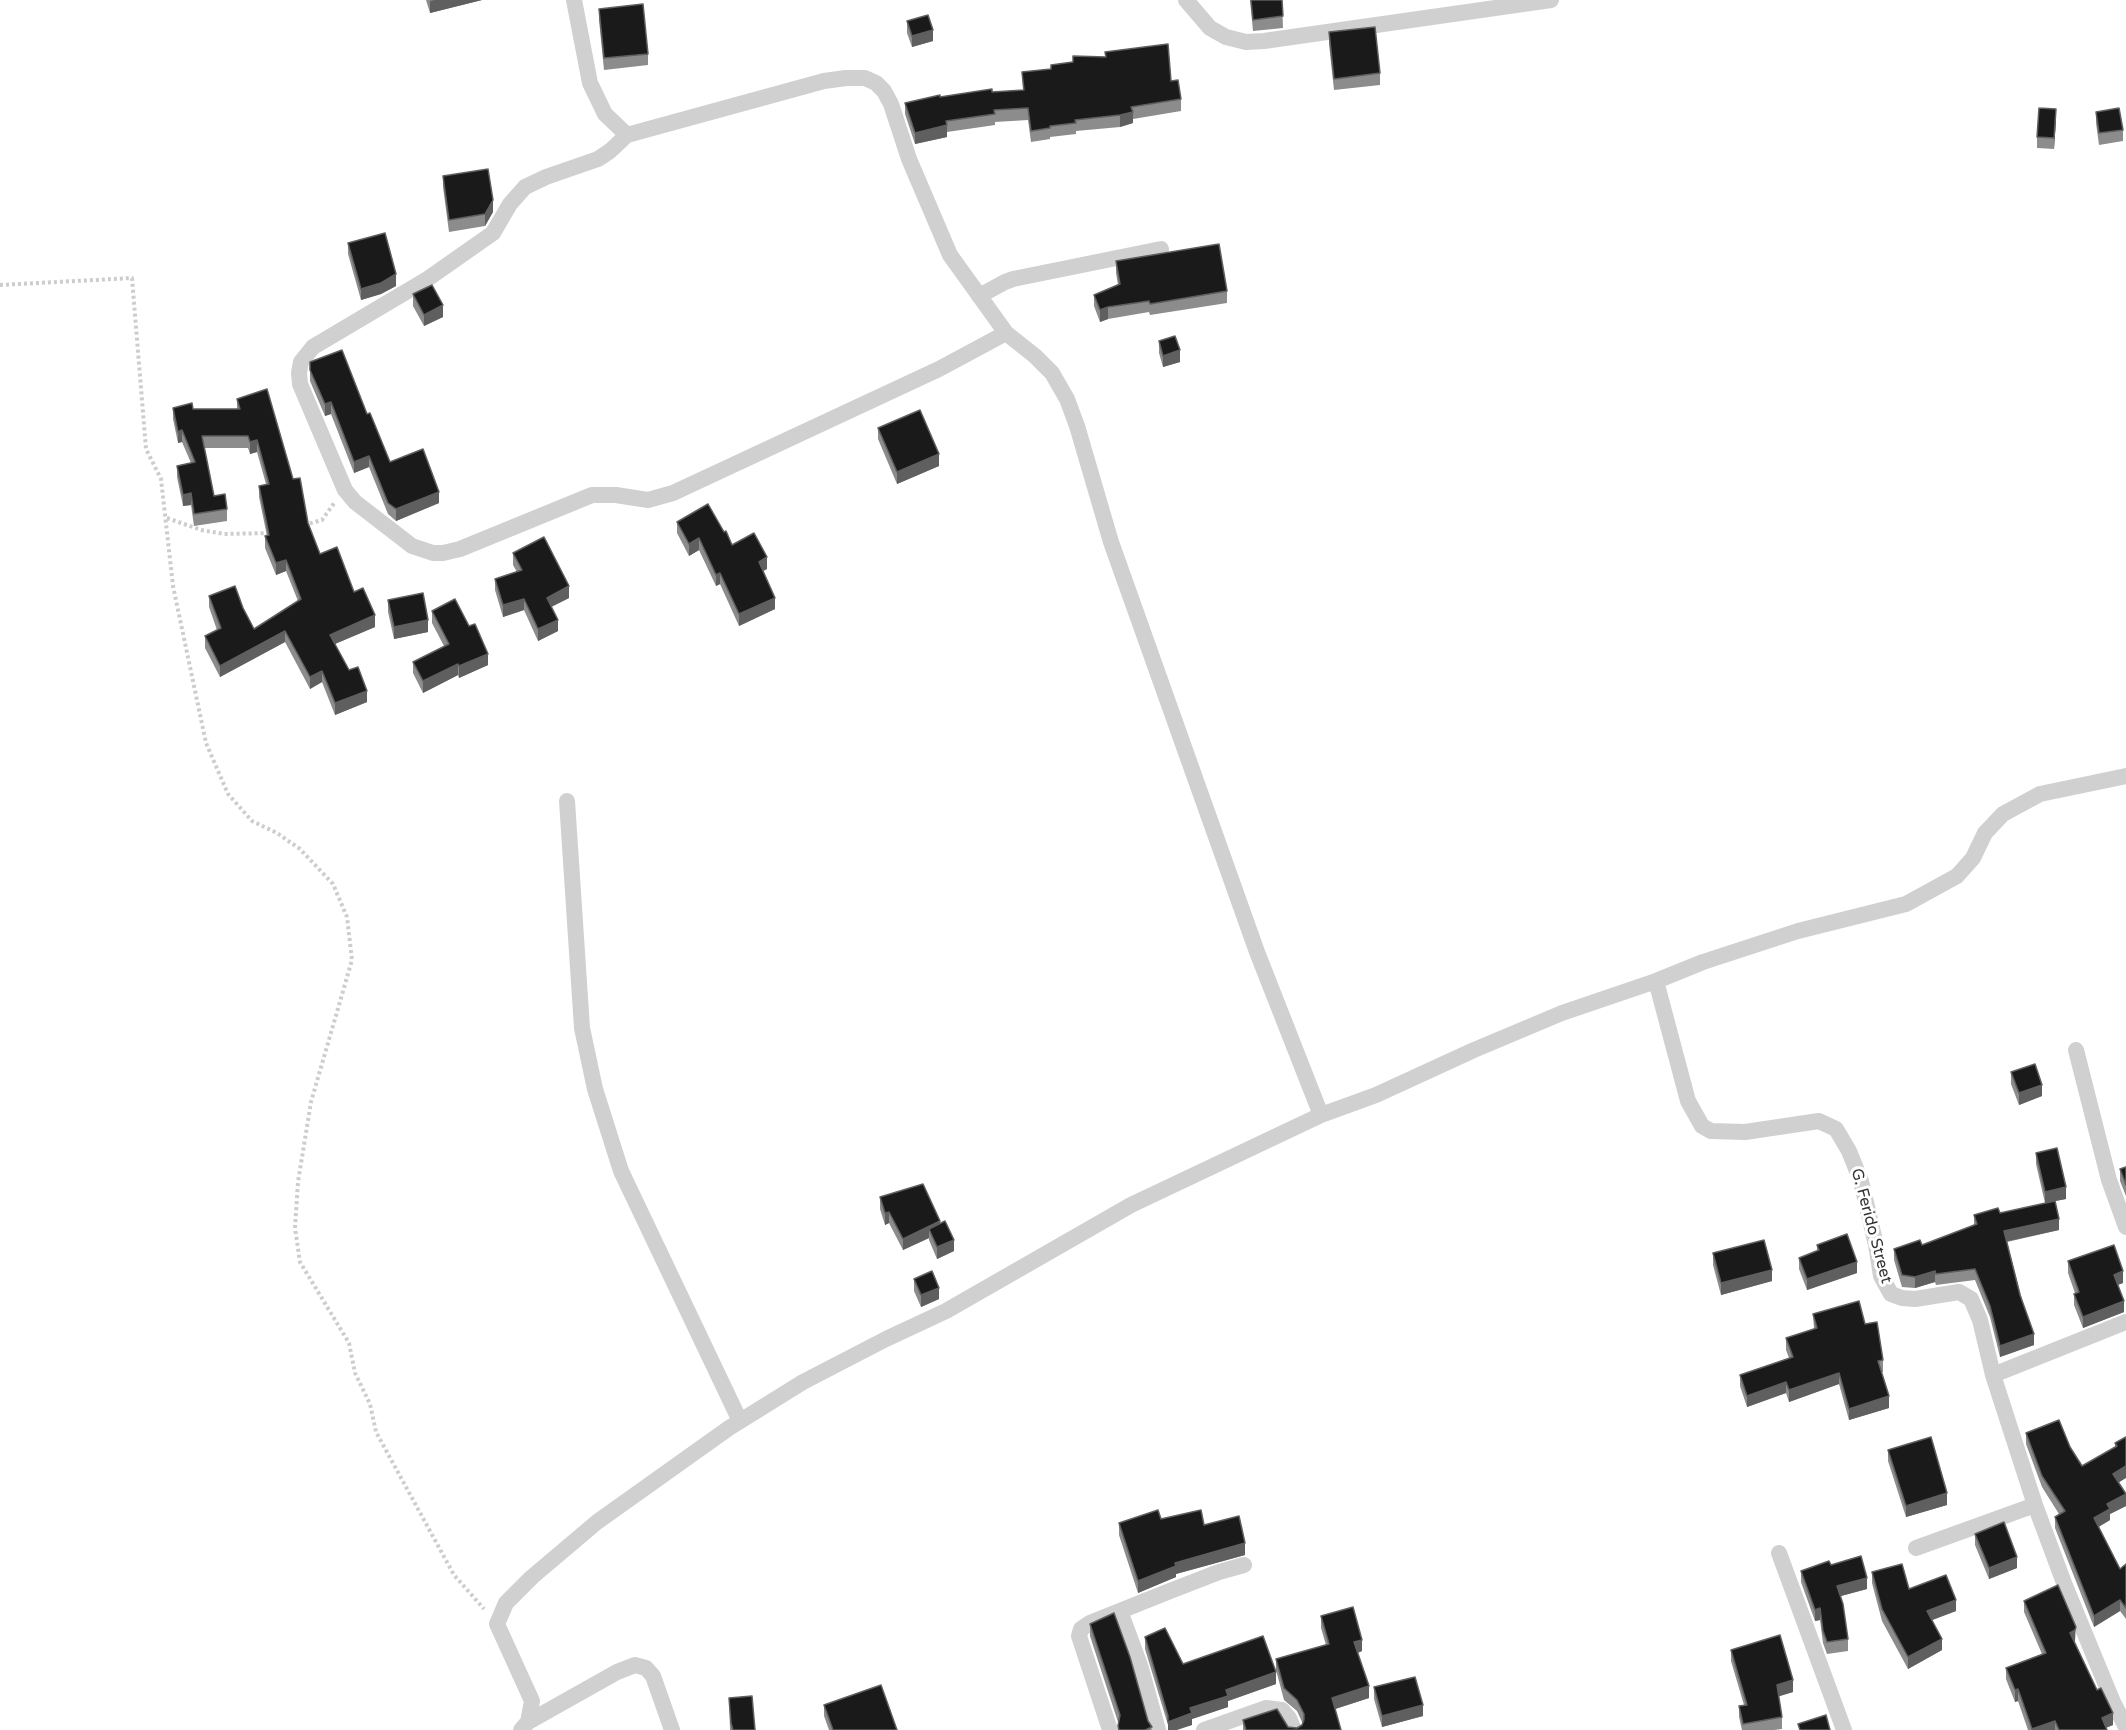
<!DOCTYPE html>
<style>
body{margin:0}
canvas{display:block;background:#fff}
</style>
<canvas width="2126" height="1730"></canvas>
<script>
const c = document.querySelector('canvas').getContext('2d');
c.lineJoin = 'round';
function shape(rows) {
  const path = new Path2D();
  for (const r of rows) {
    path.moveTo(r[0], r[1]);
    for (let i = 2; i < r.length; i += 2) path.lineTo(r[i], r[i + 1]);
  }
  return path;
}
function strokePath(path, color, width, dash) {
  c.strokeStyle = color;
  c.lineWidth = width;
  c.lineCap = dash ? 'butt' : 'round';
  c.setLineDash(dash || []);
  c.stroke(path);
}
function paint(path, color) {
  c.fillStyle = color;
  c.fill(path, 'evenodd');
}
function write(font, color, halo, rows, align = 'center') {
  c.font = font + ' "Varela Round",sans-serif';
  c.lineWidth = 6;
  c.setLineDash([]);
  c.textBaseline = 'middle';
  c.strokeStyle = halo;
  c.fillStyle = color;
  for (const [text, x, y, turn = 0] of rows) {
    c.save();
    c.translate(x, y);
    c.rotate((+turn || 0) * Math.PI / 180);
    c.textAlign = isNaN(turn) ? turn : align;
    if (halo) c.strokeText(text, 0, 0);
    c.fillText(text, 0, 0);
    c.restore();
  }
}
const path = shape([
 [0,285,132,278,146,449,161,479,173,586,206,743,228,794,252,821,277,833,300,849,333,884,347,917,352,960,311,1102,298,1182,295,1228,300,1262,349,1343,355,1373,370,1404,376,1432,454,1575,484,1609],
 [167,518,201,530,224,534,271,533],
 [304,525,322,520,335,502]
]);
const minor = shape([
 [574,0,590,83,605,114,627,135],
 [1186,0,1210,28,1226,37,1246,42,1264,41,1551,0],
 [979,296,1005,282,1013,279,1161,249],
 [1006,333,939,369,673,493,648,500,616,495,592,495,460,549,443,553,433,553,412,546,355,502,345,490,300,384,299,373,301,362,313,347,426,280,493,233,510,204,525,187,546,177,598,159,610,151,627,135,824,81,846,78,865,78,876,83,884,91,891,104,909,159,950,255,1006,333,1035,356,1052,373,1067,399,1077,426,1111,542,1257,952,1321,1115],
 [567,801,582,1028,595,1089,621,1171,740,1421],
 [1656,981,1688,1101,1702,1126,1711,1131,1745,1132,1819,1121,1836,1129,1849,1151,1861,1181,1876,1245,1881,1276,1891,1294,1902,1298,1915,1299,1959,1292,1971,1299,1980,1320,1993,1375,2035,1505,2064,1583,2113,1702,2126,1727],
 [2076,1050,2109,1180,2126,1227],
 [1993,1375,2126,1322],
 [1916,1548,2035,1505],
 [1779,1553,1844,1730],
 [1120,1611,1140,1665,1158,1730],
 [528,1722,617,1672,635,1665,646,1668,653,1676,672,1730],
 [521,1730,528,1722,532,1701,497,1624,506,1603,532,1577,597,1522,729,1428,803,1382,886,1339,946,1311,1131,1205,1321,1115,1376,1095,1474,1050,1562,1013,1656,981,1703,962,1798,931,1906,904,1957,876,1973,858,1985,833,2003,814,2040,794,2126,776],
 [1110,1730,1079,1636,1081,1629,1090,1623,1170,1591,1219,1572,1244,1565],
 [1204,1730,1266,1708,1282,1710,1289,1718,1294,1730]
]);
const wall = shape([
 [426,0,482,0,430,13],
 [1250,0,1282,0,1283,28,1253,31],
 [599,9,648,54,648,65,604,70,599,20],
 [907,21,933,41,912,47,907,33],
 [1329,32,1380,73,1380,85,1334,90,1329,44],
 [1105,52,1171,81,1181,99,1181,111,1133,119,1133,123,1120,127,1076,131,1076,134,1050,137,1050,139,1031,142,1028,120,995,122,995,125,947,132,947,137,915,144,905,114,905,103,940,97,1023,90,1022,72,1051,69,1051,65,1105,57],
 [2096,112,2123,130,2123,141,2099,145,2096,123],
 [2056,120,2054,149,2037,148,2037,137],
 [443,176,493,212,485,226,449,232,443,187],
 [348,243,396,286,381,294,361,300,348,254],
 [1116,261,1227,291,1227,303,1150,315,1149,312,1108,319,1100,322,1094,306,1094,295,1118,285,1116,273],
 [413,294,443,317,424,326,413,306],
 [1159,341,1180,362,1163,367,1159,353],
 [310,362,367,414,390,462,439,503,396,521,388,514,369,467,354,473,331,414,325,416,310,381],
 [237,399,293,479,308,523,320,554,354,592,375,627,335,644,367,702,335,715,322,682,310,689,285,642,220,677,205,648,205,636,217,630,209,607,209,596,243,608,254,629,298,601,286,571,276,575,265,548,265,536,267,536,259,497,259,486,266,484,257,452,250,454,248,448,204,448,214,496,227,509,227,521,194,526,191,505,183,506,177,477,177,466,191,463,182,442,178,443,173,419,173,408,193,409,237,409],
 [878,428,939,466,897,484,878,439],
 [677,522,724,532,732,545,767,569,763,571,775,609,739,626,720,584,716,586,699,550,689,556,677,533],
 [513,553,569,598,551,607,558,631,538,641,524,610,503,617,495,590,495,579,517,572,513,565],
 [388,600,428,632,394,639,388,612],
 [432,611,488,665,459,678,458,675,423,693,413,673,413,662,444,646,432,623],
 [2011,1072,2042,1096,2019,1105,2011,1084],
 [2036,1153,2066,1199,2055,1201,2059,1230,2007,1242,2034,1345,2000,1357,1990,1317,1975,1280,1936,1285,1935,1282,1915,1288,1902,1287,1894,1260,1894,1249,1922,1245,1974,1225,1974,1215,2000,1213,2045,1203,2036,1164],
 [2126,1167,2126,1196,2120,1181,2120,1169],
 [880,1197,940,1223,954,1251,937,1259,929,1240,929,1238,903,1250,889,1223,885,1225,880,1209],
 [1817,1245,1857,1273,1807,1290,1799,1269,1799,1258,1817,1251],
 [1713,1253,1772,1281,1721,1295,1713,1265],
 [2068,1261,2123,1283,2118,1285,2124,1312,2083,1328,2074,1305,2074,1294,2075,1293,2068,1273],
 [914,1279,939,1299,921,1307,914,1291],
 [1813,1314,1865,1324,1883,1360,1883,1372,1881,1372,1889,1408,1849,1420,1839,1384,1789,1402,1786,1393,1747,1407,1740,1386,1740,1375,1789,1358,1786,1350,1786,1338,1814,1329],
 [2026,1433,2082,1466,2115,1447,2115,1443,2126,1437,2118,1483,2126,1506,2110,1514,2110,1520,2099,1527,2120,1569,2126,1564,2126,1619,2120,1611,2094,1627,2055,1528,2055,1517,2059,1514,2042,1487,2026,1444],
 [1888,1450,1947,1505,1906,1517,1888,1461],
 [1161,1519,1204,1525,1245,1555,1176,1574,1176,1577,1138,1593,1119,1535,1119,1523],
 [1975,1534,2017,1568,1989,1579,1975,1545],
 [1831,1565,1867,1589,1841,1596,1848,1639,1848,1651,1827,1654,1823,1643,1820,1620,1815,1621,1801,1582,1801,1571],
 [1872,1572,1956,1611,1932,1620,1942,1650,1908,1669,1882,1621,1872,1583],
 [2024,1601,2076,1627,2075,1642,2113,1725,2106,1728,2107,1730,2028,1730,2018,1701,2015,1702,2006,1679,2006,1668,2042,1654,2024,1612],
 [1321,1616,1362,1651,1358,1653,1369,1698,1335,1709,1341,1730,1243,1730,1243,1720,1297,1728,1302,1725,1303,1724,1297,1711,1284,1700,1276,1670,1276,1659,1326,1645,1321,1628],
 [1090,1624,1148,1721,1152,1730,1118,1730,1118,1722,1090,1636],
 [1145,1637,1183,1664,1276,1684,1228,1701,1228,1707,1192,1719,1192,1725,1168,1730,1168,1725,1145,1649],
 [1731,1650,1793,1692,1778,1696,1782,1717,1782,1729,1774,1730,1742,1730,1739,1717,1739,1706,1744,1705,1731,1661],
 [1374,1687,1423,1716,1382,1727,1374,1699],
 [729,1698,754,1728,755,1730,730,1730],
 [824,1705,897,1730,829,1730,824,1716]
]);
const shadedWall = shape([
 [435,0,482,0,430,13,430,1],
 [933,30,933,41,912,47,912,36],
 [2056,109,2056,120,2054,149,2054,138],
 [1133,112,1133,123,1120,127,1120,115],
 [947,125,947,137,915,144,915,133],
 [493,200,493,212,485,226,485,214],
 [396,274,396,286,381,294,361,300,361,289],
 [443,305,443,317,424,326,424,315],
 [1108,307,1108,319,1100,322,1100,310],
 [1180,350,1180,362,1163,367,1163,356],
 [331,402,331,414,325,416,325,404],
 [182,430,182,442,178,443,178,432],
 [257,440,257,452,250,454,250,442],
 [939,454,939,466,897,484,897,472],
 [369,456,369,467,354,473,354,462],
 [439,492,439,503,396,521,396,509],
 [191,493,191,505,183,506,183,495],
 [699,538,699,550,689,556,689,544],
 [767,557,767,569,759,573,759,562],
 [286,560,286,571,276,575,276,563],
 [720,573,720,584,716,586,716,575],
 [569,586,569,598,547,609,547,598],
 [775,598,775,609,739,626,739,614],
 [524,599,524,610,503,617,503,605],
 [375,615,375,627,330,646,330,635],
 [428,620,428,632,394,639,394,627],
 [558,620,558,631,538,641,538,629],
 [285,631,285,642,220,677,220,666],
 [488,654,488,665,459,678,459,666],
 [458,664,458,675,423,693,423,681],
 [322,671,322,682,310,689,310,677],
 [367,691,367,702,335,715,335,703],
 [2042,1085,2042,1096,2019,1105,2019,1093],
 [2066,1187,2066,1199,2045,1203,2045,1192],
 [889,1212,889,1223,885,1225,885,1213],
 [2059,1219,2059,1230,2004,1242,2004,1231],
 [940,1221,940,1232,929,1229,929,1238,903,1250,903,1239],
 [954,1240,954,1251,937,1259,937,1247],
 [1857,1262,1857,1273,1807,1290,1807,1279],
 [1772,1270,1772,1281,1721,1295,1721,1283],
 [1935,1271,1935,1282,1915,1288,1915,1277],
 [2123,1271,2123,1283,2114,1286,2114,1275],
 [939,1288,939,1299,921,1307,921,1295],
 [2124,1301,2124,1312,2083,1328,2083,1317],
 [2034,1334,2034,1345,2000,1357,2000,1346],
 [1839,1373,1839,1384,1789,1402,1789,1390],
 [1786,1382,1786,1393,1747,1407,1747,1396],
 [1889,1396,1889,1408,1849,1420,1849,1409],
 [2126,1466,2126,1478,2113,1486,2113,1474],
 [1947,1493,1947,1505,1906,1517,1906,1506],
 [2126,1494,2126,1506,2110,1514,2110,1520,2094,1529,2094,1518,2107,1504],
 [1245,1543,1245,1555,1176,1574,1176,1577,1138,1593,1138,1581,1175,1563],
 [2017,1557,2017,1568,1989,1579,1989,1568],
 [1867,1578,1867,1589,1837,1597,1837,1586],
 [1956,1600,1956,1611,1927,1622,1927,1611],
 [2120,1600,2120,1611,2094,1627,2094,1616],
 [1820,1608,1820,1620,1815,1621,1815,1610],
 [2075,1630,2075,1642,2070,1644,2070,1633],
 [1942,1639,1942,1650,1908,1669,1908,1657],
 [1362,1640,1362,1651,1354,1654,1354,1642],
 [1276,1672,1276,1684,1228,1701,1228,1707,1192,1719,1192,1725,1177,1730,1168,1730,1168,1722,1190,1708,1226,1690],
 [1793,1680,1793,1692,1777,1697,1777,1685],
 [1369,1686,1369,1698,1332,1710,1332,1698],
 [2018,1689,2018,1701,2015,1702,2015,1690],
 [1423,1705,1423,1716,1382,1727,1382,1716],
 [2113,1713,2113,1725,2102,1729,2102,1718],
 [2055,1721,2055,1730,2032,1730,2032,1729]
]);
const building = shape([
 [1251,0,1282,0,1283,16,1253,20,1251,0],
 [643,4,648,54,604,58,599,9,643,4],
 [928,15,933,30,912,36,907,21,928,15],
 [1375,27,1380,73,1334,79,1329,32,1375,27],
 [1168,44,1171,81,1178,80,1181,99,1131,107,1133,112,1120,115,1075,120,1076,123,1050,126,1050,128,1031,131,1028,108,994,110,995,114,946,121,947,125,915,133,905,103,940,95,940,97,992,89,992,92,1024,90,1022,72,1051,69,1051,65,1073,62,1073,56,1106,57,1105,52,1168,44],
 [2039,108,2056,109,2054,138,2037,137,2039,108],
 [2119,108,2123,130,2099,133,2096,112,2119,108],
 [488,169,493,200,485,214,449,220,443,176,488,169],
 [385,233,396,274,381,283,361,289,348,243,385,233],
 [1219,244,1227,291,1150,304,1149,301,1108,307,1100,310,1094,295,1120,284,1116,261,1219,244],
 [432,285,443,305,424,315,413,294,432,285],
 [1175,336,1180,350,1163,356,1159,341,1175,336],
 [342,350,367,414,370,413,390,462,423,449,439,492,396,509,388,503,369,456,354,462,331,402,325,404,310,370,310,362,342,350],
 [267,389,293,479,300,478,308,523,320,554,337,547,354,592,363,588,375,615,330,635,349,670,358,667,367,691,335,703,322,671,310,677,285,631,220,666,205,636,221,628,209,596,235,586,243,608,254,629,301,599,286,560,276,563,265,536,269,535,259,486,269,484,257,440,250,442,248,436,202,436,214,496,225,494,227,509,194,514,191,493,183,495,177,466,195,462,182,430,178,432,173,408,192,403,193,409,240,409,237,399,267,389],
 [920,410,939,454,897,472,878,428,920,410],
 [708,504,724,532,726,531,732,545,754,533,767,557,759,562,775,598,739,614,720,573,716,575,699,538,689,544,677,522,708,504],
 [544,537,569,586,547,598,558,620,538,629,524,599,503,605,495,579,522,570,513,553,544,537],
 [423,593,428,620,394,627,388,600,423,593],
 [455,599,469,626,475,624,488,654,459,666,458,664,423,681,413,662,449,644,432,611,455,599],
 [2035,1064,2042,1085,2019,1093,2011,1072,2035,1064],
 [2057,1148,2066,1187,2045,1192,2036,1153,2057,1148],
 [2126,1167,2126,1185,2120,1169,2126,1167],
 [923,1184,940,1221,903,1239,889,1212,885,1213,880,1197,923,1184],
 [2055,1201,2059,1219,2004,1231,2020,1295,2034,1334,2000,1346,1990,1306,1975,1269,1936,1274,1935,1271,1915,1277,1902,1275,1894,1249,1920,1240,1922,1245,1977,1224,1974,1215,1998,1208,2000,1213,2055,1201],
 [945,1221,954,1240,937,1247,929,1229,945,1221],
 [1847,1234,1857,1262,1807,1279,1799,1258,1819,1250,1817,1245,1847,1234],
 [1764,1240,1772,1270,1721,1283,1713,1253,1764,1240],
 [2114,1245,2123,1271,2114,1275,2124,1301,2083,1317,2074,1294,2079,1292,2068,1261,2114,1245],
 [932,1271,939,1288,921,1295,914,1279,932,1271],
 [1859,1301,1865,1324,1877,1322,1883,1360,1878,1361,1889,1396,1849,1409,1839,1373,1789,1390,1786,1382,1747,1396,1740,1375,1793,1357,1786,1338,1817,1328,1813,1314,1859,1301],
 [2059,1420,2070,1447,2082,1466,2117,1446,2115,1443,2126,1437,2126,1466,2113,1474,2126,1494,2107,1504,2110,1509,2094,1518,2120,1569,2126,1564,2126,1608,2120,1600,2094,1616,2055,1517,2065,1511,2042,1476,2026,1433,2059,1420],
 [1931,1437,1947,1493,1906,1506,1888,1450,1931,1437],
 [1158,1510,1161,1519,1201,1510,1204,1525,1239,1516,1245,1543,1175,1563,1176,1566,1138,1581,1119,1523,1158,1510],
 [2004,1522,2017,1557,1989,1568,1975,1534,2004,1522],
 [1861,1556,1867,1578,1837,1586,1843,1604,1848,1639,1827,1642,1823,1631,1820,1608,1815,1610,1801,1571,1829,1561,1831,1565,1861,1556],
 [1902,1564,1909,1589,1946,1575,1956,1600,1927,1611,1942,1639,1908,1657,1882,1609,1872,1572,1902,1564],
 [2058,1585,2076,1627,2075,1630,2070,1633,2097,1690,2101,1688,2113,1713,2102,1718,2107,1730,2059,1730,2055,1721,2032,1729,2018,1689,2015,1690,2006,1668,2046,1653,2024,1601,2058,1585],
 [1353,1607,1362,1640,1354,1642,1369,1686,1332,1698,1341,1730,1246,1730,1243,1720,1277,1709,1288,1727,1297,1728,1302,1725,1304,1720,1304,1714,1297,1700,1284,1688,1276,1659,1329,1644,1321,1616,1353,1607],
 [1114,1613,1130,1657,1148,1721,1152,1727,1145,1730,1119,1730,1118,1726,1120,1715,1090,1624,1114,1613],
 [1165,1628,1183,1664,1263,1636,1276,1672,1226,1690,1228,1696,1190,1708,1192,1713,1168,1722,1168,1716,1145,1637,1165,1628],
 [1780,1635,1793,1680,1777,1685,1782,1717,1743,1724,1739,1706,1747,1705,1731,1650,1780,1635],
 [1415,1677,1423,1705,1382,1716,1374,1687,1415,1677],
 [881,1685,897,1730,833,1730,824,1705,881,1685],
 [752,1696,755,1730,733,1730,731,1723,729,1698,752,1696],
 [1826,1715,1830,1730,1800,1730,1798,1724,1826,1715]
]);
const streetNames = [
 ["G. Ferido Street",1871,1226,75]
];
strokePath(path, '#cdcdcd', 4, [3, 3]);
strokePath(minor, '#d0d0d0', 16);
paint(wall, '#8c8c8c');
paint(shadedWall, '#5f5f5f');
paint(building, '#1a1a1a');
strokePath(building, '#5f5f5f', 1.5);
write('16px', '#333', '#fff', streetNames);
</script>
